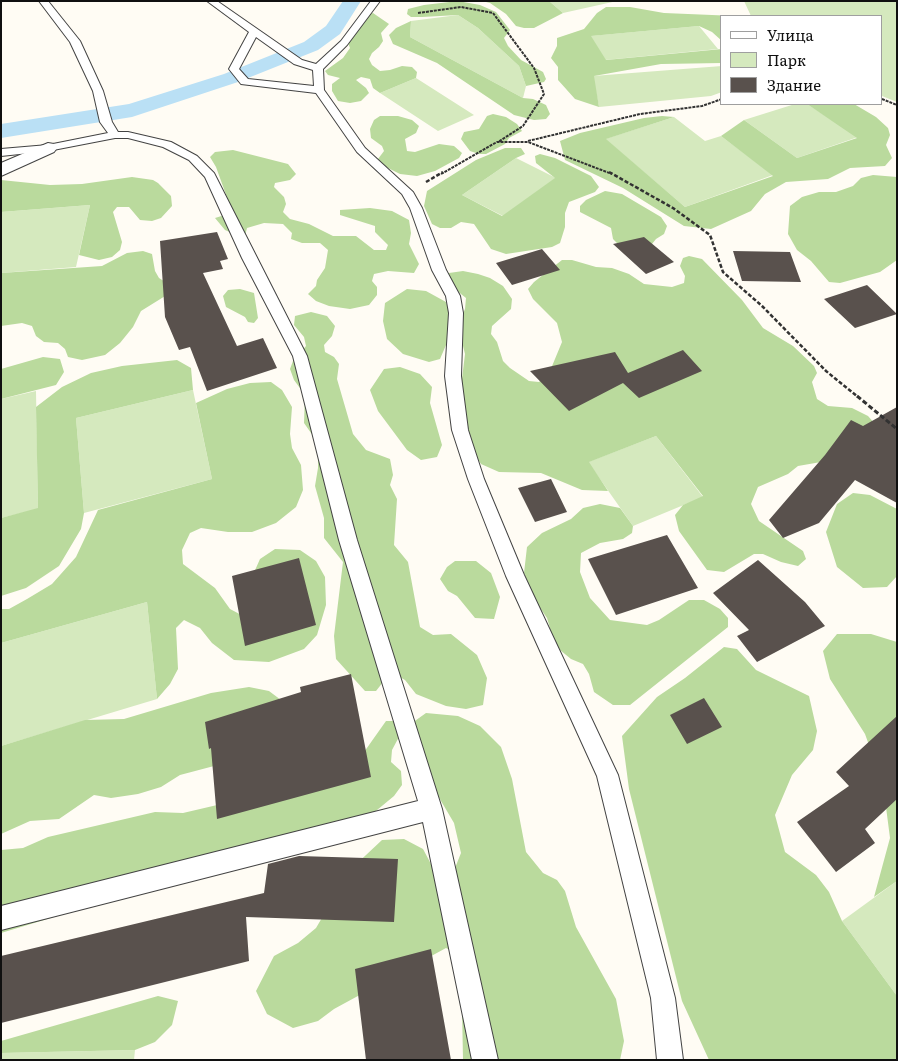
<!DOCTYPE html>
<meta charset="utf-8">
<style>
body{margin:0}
#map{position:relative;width:898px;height:1061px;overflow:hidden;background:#fffcf4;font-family:Literata,serif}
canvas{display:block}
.frame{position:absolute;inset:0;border:2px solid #101010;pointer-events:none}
.legend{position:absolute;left:720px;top:15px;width:162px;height:90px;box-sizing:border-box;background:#fff;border:1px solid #9f9f9f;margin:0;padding:6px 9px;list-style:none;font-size:15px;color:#101010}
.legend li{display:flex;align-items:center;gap:10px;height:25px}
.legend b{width:25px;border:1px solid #9f9f9f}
</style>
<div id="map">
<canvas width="898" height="1061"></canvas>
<div class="frame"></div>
<ul class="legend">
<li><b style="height:6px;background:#fff"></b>Улица</li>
<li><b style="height:14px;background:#d5e9be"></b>Парк</li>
<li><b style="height:14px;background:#59514d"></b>Здание</li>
</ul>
</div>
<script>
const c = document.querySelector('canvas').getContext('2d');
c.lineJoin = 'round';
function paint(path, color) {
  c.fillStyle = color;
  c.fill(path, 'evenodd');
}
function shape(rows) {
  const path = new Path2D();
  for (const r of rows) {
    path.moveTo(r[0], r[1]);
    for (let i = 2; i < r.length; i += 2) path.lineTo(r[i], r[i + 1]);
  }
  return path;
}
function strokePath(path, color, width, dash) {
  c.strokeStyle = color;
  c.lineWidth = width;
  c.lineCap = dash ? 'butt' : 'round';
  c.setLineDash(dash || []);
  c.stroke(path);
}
const green = shape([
 [549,1,617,1,563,13],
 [744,1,897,1,897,102,882,96,882,16,751,16],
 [458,15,478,28,519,66,526,86,523,98,410,37,411,21],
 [699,26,718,49,605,60,590,36],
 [722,66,722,92,711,96,599,107,593,76],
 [416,78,474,115,438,131,380,93],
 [795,104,807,104,858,137,797,158,744,120],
 [674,117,705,141,721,136,773,175,685,207,605,139],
 [516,158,556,178,503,216,462,195],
 [90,205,76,267,1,273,1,212],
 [193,390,212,479,84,513,76,418],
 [36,391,38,509,1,518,1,399],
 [656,436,703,497,633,526,588,462],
 [147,602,157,699,1,746,1,643],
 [897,881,897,996,842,921],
 [135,1050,134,1060,1,1060,1,1053]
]);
const forest = shape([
 [458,1,480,5,496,12,510,30,504,38,508,46,521,60,543,72,546,79,544,82,526,86,519,66,478,28,458,15,422,17,411,17,407,14,408,9,424,5],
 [482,1,549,1,563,13,534,28,524,28,516,26,506,14,490,3],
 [606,7,630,7,664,13,736,16,722,16,722,41,712,32,699,26,591,36,606,60,722,49,722,63,661,64,594,76,599,107,575,99,558,80,558,67,551,58,557,46,557,38,584,29,597,13],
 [373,13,389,24,381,33,383,41,379,47,372,53,369,59,372,65,380,71,390,70,402,66,412,67,417,72,416,78,380,93,373,88,370,79,361,77,356,80,366,88,369,93,361,101,350,103,338,101,332,91,332,84,340,78,328,75,325,71,343,58,350,48,348,43,367,15],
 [411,21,410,37,523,98,533,99,546,105,550,114,546,119,534,120,514,115,437,63,393,44,389,35,396,28],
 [807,104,854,104,876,117,888,128,890,135,886,145,892,158,885,166,850,168,828,179,786,182,765,194,751,211,711,229,684,226,623,188,565,160,560,141,580,133,644,118,662,116,674,117,606,139,685,207,773,176,721,136,744,120,797,158,857,138],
 [493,114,506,117,517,124,522,131,509,138,505,144,486,154,479,154,470,151,461,139,464,132,479,129,487,116],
 [380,116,398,116,412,120,419,126,416,133,405,139,407,151,415,152,439,144,454,146,462,153,459,158,435,171,417,176,400,174,380,164,378,159,384,151,382,146,371,138,370,129,374,120],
 [505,148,521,148,525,154,516,158,462,195,502,216,555,178,536,163,535,156,540,154,555,158,591,176,599,187,595,192,569,202,565,213,565,227,560,243,552,247,506,254,491,249,474,224,461,222,451,228,440,228,432,224,424,206,427,191,476,160],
 [233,150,288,164,296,174,290,180,275,183,274,187,284,197,286,204,283,212,290,219,309,224,333,236,356,236,374,250,386,250,388,245,375,232,375,226,340,215,340,210,370,208,392,211,409,220,411,233,409,244,419,264,414,273,388,271,374,274,372,281,377,287,377,295,369,305,350,309,329,306,316,301,308,294,316,286,317,280,325,268,328,250,320,243,302,243,291,239,292,233,283,224,264,223,247,228,245,236,241,237,225,230,215,218,228,214,229,203,216,167,210,157,215,152],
 [873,175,897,177,897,260,880,272,840,283,829,282,811,261,797,250,788,234,790,206,802,197,819,192,836,192,853,186,861,178],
 [132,177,153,180,158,183,171,196,172,206,161,218,152,221,140,220,129,207,117,207,113,212,122,242,120,250,112,257,99,260,79,255,90,205,1,212,1,180,50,185,82,184],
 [605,191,622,194,661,217,667,226,664,234,656,239,644,254,628,254,613,239,611,228,580,212,580,206,586,200],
 [143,251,152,254,155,271,159,278,170,285,170,293,141,311,133,327,120,343,105,355,82,360,68,357,65,349,58,343,44,342,36,336,32,326,22,323,1,326,1,273,102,266,127,253],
 [689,256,702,259,742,300,763,328,793,346,814,366,817,373,812,382,817,399,828,406,852,408,868,416,876,425,844,458,798,466,788,474,758,487,751,504,759,521,803,551,806,559,798,566,781,562,763,554,754,554,724,572,707,570,679,531,675,515,683,505,703,496,656,436,589,462,608,491,582,490,541,473,499,472,481,464,468,444,461,387,465,354,460,334,460,320,465,309,466,298,446,282,449,273,463,271,478,274,490,278,503,286,512,299,511,309,492,326,491,334,497,342,503,361,510,368,529,381,539,382,550,371,562,342,557,323,533,299,528,289,534,282,562,260,572,260,596,267,612,268,629,274,644,284,672,287,684,283,685,276,680,266,683,258],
 [240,289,254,293,258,318,254,323,248,322,245,317,226,307,223,296,228,290],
 [407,289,426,291,446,302,452,319,452,331,440,359,429,362,403,354,387,339,383,321,385,303],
 [311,312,327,316,335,326,332,336,324,345,325,352,334,357,339,364,337,379,353,434,366,450,390,459,393,475,390,485,397,499,394,545,408,562,420,627,433,635,451,634,477,655,487,678,483,705,466,709,446,706,416,694,405,680,391,672,376,691,365,691,336,659,334,636,343,562,324,538,324,518,315,486,318,468,318,443,304,423,305,395,294,380,290,369,293,361,306,346,304,337,294,325,295,316],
 [43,357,60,359,64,372,56,385,1,399,1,369],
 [177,360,191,368,193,390,76,418,84,513,81,529,59,566,26,588,1,596,1,518,38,508,36,407,62,387,91,373,122,366],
 [400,367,420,374,432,387,430,403,442,445,437,457,421,460,407,450,378,411,370,390,384,369],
 [271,382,282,390,292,407,290,434,292,448,301,465,303,490,296,507,276,523,252,532,228,532,201,528,190,533,182,550,183,564,215,588,230,609,249,619,252,577,260,559,275,549,300,550,316,561,325,577,326,605,317,635,304,649,269,662,234,660,212,643,200,628,184,620,176,628,178,669,170,684,157,699,147,602,1,643,1,609,9,609,27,599,52,584,76,557,98,510,212,479,196,403,227,389,250,383],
 [853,493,870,495,897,509,897,576,887,587,863,588,837,567,826,532,837,504],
 [600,504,620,508,633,526,632,533,623,539,600,543,581,553,580,572,590,598,610,620,647,625,659,620,689,600,704,600,720,609,728,618,728,627,630,705,613,705,594,692,589,674,583,664,571,659,560,650,552,635,547,618,536,602,524,573,527,547,542,533,571,519,583,508],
 [455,561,476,561,491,573,500,597,494,619,475,618,457,596,448,591,440,579,447,567],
 [837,634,871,634,897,642,897,881,874,897,890,838,883,784,865,734,830,679,823,651],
 [724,647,737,649,756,670,809,696,817,731,813,750,792,775,775,815,785,852,816,875,829,892,842,921,897,996,897,1060,709,1060,682,1001,629,789,622,736,657,697,685,678],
 [249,687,269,691,289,706,214,766,180,775,161,787,138,794,111,798,94,795,59,819,30,821,1,834,1,746,85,720,124,719,211,693],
 [426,713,458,716,480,726,501,747,512,779,526,852,543,873,557,880,565,891,576,927,616,999,624,1041,620,1060,463,1060,461,956,446,948,334,1009,318,1021,293,1028,267,1014,256,991,274,956,298,943,316,928,350,870,382,840,404,839,423,849,431,864,455,868,461,853,454,823,431,784,413,773,402,748,412,723],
 [386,721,398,721,400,735,392,750,391,762,401,771,402,785,394,796,359,825,1,933,1,850,23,848,48,837,155,812,183,813,230,802,357,762],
 [158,996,178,1001,172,1025,155,1042,135,1050,1,1053,1,1041]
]);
const canal = shape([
 [343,1,361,1,340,34,318,50,238,82,132,117,1,138,1,124,129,104,224,74,304,42,326,26,343,1]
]);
const building = shape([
 [217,232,228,259,220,261,223,269,203,273,237,346,263,338,277,368,207,391,190,347,179,350,165,317,160,241],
 [644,237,674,262,646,274,613,244],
 [542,249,560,270,512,285,496,263],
 [733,251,790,252,801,282,742,281],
 [867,285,897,314,855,328,824,299],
 [683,350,702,371,639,398,623,383,569,411,530,371,615,352,628,373],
 [897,407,897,503,855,480,819,523,783,538,769,520,825,455,851,420,863,426],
 [551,479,567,512,535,522,518,488],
 [667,535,698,588,616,615,588,559],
 [299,558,316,625,245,646,232,576],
 [758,560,805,602,825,626,757,662,737,636,749,630,713,593],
 [351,674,371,777,217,819,211,748,209,749,205,722,301,692,300,687],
 [704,698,722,727,687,744,670,715],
 [897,716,897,799,865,829,875,843,836,872,797,822,849,786,836,772],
 [299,856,398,859,394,922,246,917,249,961,1,1023,1,956,264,893,268,864],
 [431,949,451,1060,366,1060,355,969]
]);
const pathFar2 = shape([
 [418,13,461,7,493,13,534,68,544,94,523,126,498,142],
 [882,99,897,105],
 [528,141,640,114,702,106,722,99],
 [441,174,497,142,528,142,612,174]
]);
const pathFar1 = shape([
 [609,172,673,208,710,235,723,272,762,306,826,371,858,397],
 [426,182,443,172]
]);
const path = shape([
 [857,396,897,429]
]);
const lane = shape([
 [39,1,48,1,80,41,103,91,112,122,118,132,128,132,171,142,197,156,214,173,307,356,357,540,442,809,498,1060,472,1060,423,822,1,930,1,906,418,801,339,540,293,356,242,258,205,177,189,160,163,147,128,138,115,138,48,151,1,156,1,149,48,145,108,133,100,122,93,91,70,42,39,1],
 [207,1,217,1,302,60,316,64,341,41,371,1,380,1,347,45,323,69,324,90,365,148,413,192,422,208,446,270,460,296,463,313,461,376,468,430,484,479,524,575,618,775,675,998,683,1060,657,1060,651,998,597,776,506,576,468,479,452,430,445,376,449,313,446,296,432,270,410,208,402,194,357,152,316,93,241,84,229,69,249,32,207,1],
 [256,37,294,64,313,70,314,86,248,79,239,69,256,37]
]);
const street = shape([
 [48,143,54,144,57,148,54,152,1,176,1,163,48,143]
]);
paint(green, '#d5e9be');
paint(forest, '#bada9d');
paint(canal, '#bae0f5');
paint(building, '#59514d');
strokePath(lane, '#434343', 2);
strokePath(street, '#434343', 2);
strokePath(pathFar2, '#323232', 2, [3, 1]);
strokePath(pathFar1, '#323232', 2.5, [4, 2]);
strokePath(path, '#323232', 3, [5, 2.5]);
paint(lane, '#fff');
paint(street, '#fff');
</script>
